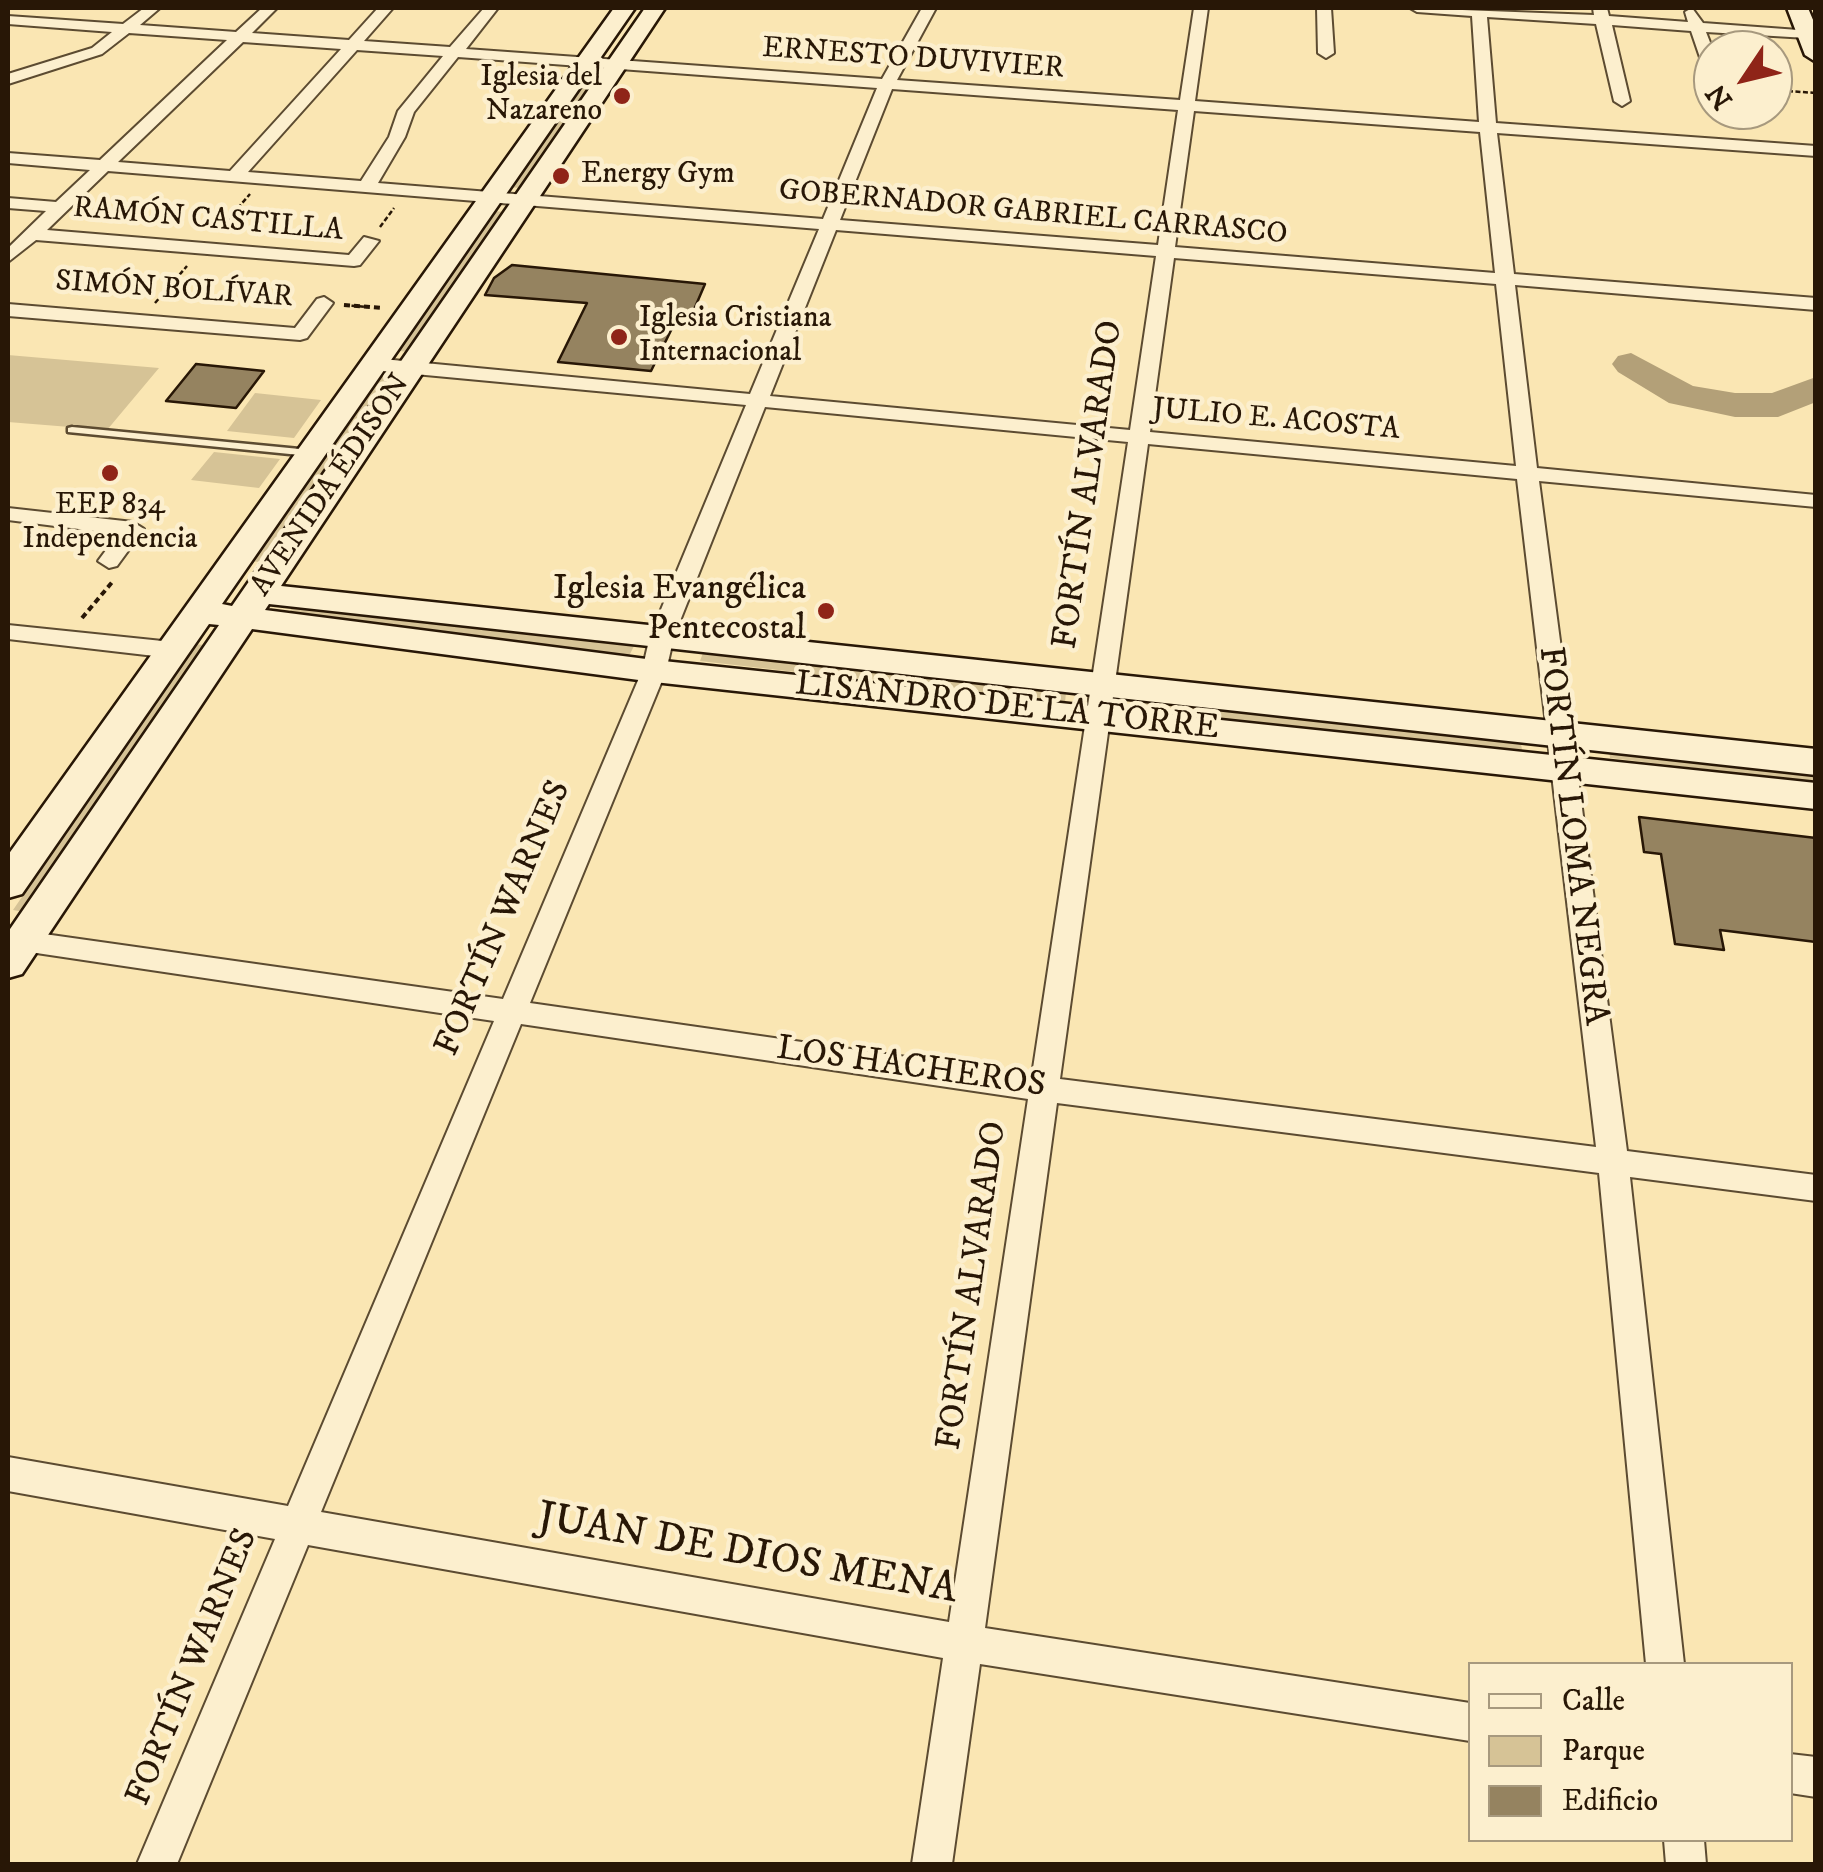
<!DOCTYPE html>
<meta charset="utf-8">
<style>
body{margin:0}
#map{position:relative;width:1823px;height:1872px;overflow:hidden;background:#fae6b3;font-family:"IM FELL DW Pica",serif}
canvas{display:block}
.frame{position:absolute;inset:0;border:10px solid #281706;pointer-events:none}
.legend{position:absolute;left:1468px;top:1662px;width:325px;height:180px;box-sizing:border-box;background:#fcefce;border:2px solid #a7997e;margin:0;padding:12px 18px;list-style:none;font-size:30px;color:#281706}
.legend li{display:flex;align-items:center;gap:20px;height:50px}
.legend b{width:50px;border:2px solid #a7997e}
.north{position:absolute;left:1693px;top:30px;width:100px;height:100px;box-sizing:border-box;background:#fcefce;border:2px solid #a7997e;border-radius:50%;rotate:235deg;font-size:28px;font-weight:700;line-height:40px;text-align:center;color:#281706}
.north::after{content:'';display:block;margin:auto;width:35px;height:45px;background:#8f2418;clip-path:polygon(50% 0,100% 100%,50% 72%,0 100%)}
</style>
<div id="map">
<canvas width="1823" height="1872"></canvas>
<div class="frame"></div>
<ul class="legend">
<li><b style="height:12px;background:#fcefce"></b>Calle</li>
<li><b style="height:28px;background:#d6c396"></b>Parque</li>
<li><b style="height:28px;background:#958360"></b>Edificio</li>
</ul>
<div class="north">N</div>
</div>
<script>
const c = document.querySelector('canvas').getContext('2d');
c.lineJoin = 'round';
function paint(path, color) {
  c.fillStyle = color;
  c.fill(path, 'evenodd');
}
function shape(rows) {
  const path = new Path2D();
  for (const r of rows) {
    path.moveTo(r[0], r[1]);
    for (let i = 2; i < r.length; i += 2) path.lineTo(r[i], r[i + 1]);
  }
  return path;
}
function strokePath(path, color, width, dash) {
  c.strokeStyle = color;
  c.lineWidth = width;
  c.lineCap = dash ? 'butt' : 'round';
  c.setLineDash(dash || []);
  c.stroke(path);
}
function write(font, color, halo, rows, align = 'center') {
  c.font = font + ' "IM FELL DW Pica",serif';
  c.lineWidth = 9;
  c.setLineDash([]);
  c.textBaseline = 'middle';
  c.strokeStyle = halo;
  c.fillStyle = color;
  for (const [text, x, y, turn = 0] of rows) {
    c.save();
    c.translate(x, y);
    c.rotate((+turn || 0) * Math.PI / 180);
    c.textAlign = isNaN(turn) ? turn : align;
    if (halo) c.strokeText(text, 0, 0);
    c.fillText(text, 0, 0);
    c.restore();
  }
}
const green = shape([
 [586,77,598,78,521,188,507,187],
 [492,211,506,212,408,352,392,350],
 [8,355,159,368,107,430,8,422],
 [375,376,390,378,268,563,250,561],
 [255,393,321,400,294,438,227,431],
 [214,452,280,459,259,488,191,480],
 [292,608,634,646,629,656,286,617],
 [195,644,213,646,30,913,13,910],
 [704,650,1066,692,1065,703,700,661],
 [1142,698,1520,737,1522,750,1141,711],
 [1609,748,1815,772,1815,782,1610,758]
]);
const river = shape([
 [1631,353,1693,386,1735,393,1772,393,1816,377,1816,402,1778,417,1735,417,1669,403,1618,372,1612,364,1618,356,1631,353]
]);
const building = shape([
 [512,265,705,284,693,312,681,310,651,371,558,362,587,303,485,295,494,278,512,265],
 [196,364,264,371,236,408,166,401,196,364],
 [1639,817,1816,838,1816,942,1720,930,1724,950,1675,944,1661,854,1644,852,1639,817]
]);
const pathFar1 = shape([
 [1773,90,1816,93],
 [380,227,394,208],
 [218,231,250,194],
 [155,303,187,266],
 [344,305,367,307]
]);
const path = shape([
 [344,305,382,308],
 [82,618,114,580]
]);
const lane = shape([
 [72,427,310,450,315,453,310,456,68,432,68,428,72,427]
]);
const street = shape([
 [144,8,160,8,140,25,236,32,262,8,277,8,252,33,349,40,378,8,393,8,364,41,450,47,484,8,498,8,466,49,882,79,922,8,936,8,897,80,1180,100,1194,8,1208,8,1195,101,1479,122,1472,16,1417,12,1410,8,1594,15,1593,8,1607,8,1609,16,1688,22,1685,12,1692,8,1703,23,1812,31,1812,37,1807,38,1706,32,1713,50,1713,77,1705,72,1691,31,1612,25,1630,101,1622,106,1614,101,1596,24,1487,17,1496,123,1816,146,1816,156,1497,133,1514,274,1816,298,1816,310,1515,285,1537,468,1816,495,1816,507,1539,481,1627,1151,1816,1175,1816,1201,1630,1177,1684,1664,1646,1664,1599,1173,1057,1103,985,1628,1470,1703,1470,1741,980,1664,952,1864,912,1864,943,1658,308,1545,177,1864,137,1864,275,1539,8,1491,8,1457,288,1506,494,1021,23,951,13,948,9,941,13,934,23,931,503,999,642,671,650,636,746,405,372,370,362,364,372,358,750,394,819,229,108,171,47,230,349,255,364,237,379,241,360,265,354,266,36,240,8,262,8,248,46,211,8,208,8,198,56,202,90,170,8,163,8,153,100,160,227,40,129,33,102,54,8,84,8,74,92,48,112,32,8,24,8,16,123,24,144,8],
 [243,42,341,49,230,171,118,162,243,42],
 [357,50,443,56,398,111,389,137,361,181,248,172,357,50],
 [458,57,877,88,823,219,378,183,405,137,414,112,458,57],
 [892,89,1178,110,1158,245,840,220,892,89],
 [1194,111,1480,132,1495,273,1175,247,1194,111],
 [836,230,1156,256,1130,430,770,396,836,230],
 [1174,258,1496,284,1516,466,1150,432,1174,258],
 [765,407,1128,442,1032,1075,530,1003,666,671,674,636,765,407],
 [1148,444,1517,479,1596,1147,1060,1079,1148,444],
 [521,1024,1028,1099,949,1622,321,1512,521,1024],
 [1317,8,1331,8,1334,53,1326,58,1318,53,1317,8],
 [324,297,333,303,307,338,300,340,8,316,8,304,295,328,317,299,324,297],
 [8,508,133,522,144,529,117,566,109,568,98,561,118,534,8,520,8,508],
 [8,625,172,642,184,650,172,658,8,639,8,625],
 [1790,1754,1816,1757,1816,1797,1790,1793,1790,1754],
 [1664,1840,1704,1840,1706,1864,1666,1864,1664,1840]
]);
const secondary = shape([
 [614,8,635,8,222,604,232,606,645,8,665,8,281,586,1816,749,1816,775,269,604,265,610,654,660,1816,783,1816,809,654,682,252,629,22,974,8,978,8,932,219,625,209,624,22,894,8,898,8,855,614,8],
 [1787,8,1808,8,1816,27,1816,62,1805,55,1787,8]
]);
const markers = [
 [622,96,10,"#8f2418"],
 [561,176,10,"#8f2418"],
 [619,337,10,"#8f2418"],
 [110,473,10,"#8f2418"],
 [826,611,10,"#8f2418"]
];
const farStreetnames = [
 ["ERNESTO DUVIVIER",913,60,4],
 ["GOBERNADOR GABRIEL CARRASCO",1033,214,5],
 ["RAMÓN CASTILLA",208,221,5],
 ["SIMÓN BOLÍVAR",174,291,4],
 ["JULIO E. ACOSTA",1276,421,5],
 ["AVENIDA ÉDISON",332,486,-56]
];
const farPoinames = [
 ["Iglesia del",602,79,"right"],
 ["Nazareno",602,113,"right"],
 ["Energy Gym",581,176],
 ["Iglesia Cristiana",639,320],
 ["Internacional",639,354],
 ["EEP 834",110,507,"center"],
 ["Independencia",110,541,"center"]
];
const streetNames = [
 ["FORTÍN ALVARADO",1090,485,-82],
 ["LISANDRO DE LA TORRE",1007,708,6],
 ["FORTÍN LOMA NEGRA",1571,836,83],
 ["FORTÍN WARNES",505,919,-67],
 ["LOS HACHEROS",911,1069,8],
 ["FORTÍN ALVARADO",974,1286,-82],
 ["FORTÍN WARNES",194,1668,-68]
];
const poiNames = [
 ["Iglesia Evangélica",806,591],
 ["Pentecostal",806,631]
];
const nearStreetnames = [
 ["JUAN DE DIOS MENA",747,1556,10]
];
paint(green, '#d6c396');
paint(river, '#b3a078');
paint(building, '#958360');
strokePath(building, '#281706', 2.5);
strokePath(lane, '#5c4b31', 5);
strokePath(street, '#5c4b31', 4);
strokePath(secondary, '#281706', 5);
strokePath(pathFar1, '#281706', 2.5, [5, 2.5]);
strokePath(path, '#281706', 4, [6, 4]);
paint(lane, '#fcefce');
paint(street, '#fcefce');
paint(secondary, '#fcefce');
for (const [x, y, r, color] of markers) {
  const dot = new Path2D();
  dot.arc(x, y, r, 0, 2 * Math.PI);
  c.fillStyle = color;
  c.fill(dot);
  strokePath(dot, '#fcefce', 4);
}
write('30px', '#281706', '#fcefce', farStreetnames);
write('30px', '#281706', '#fcefce', farPoinames, 'left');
write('35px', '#281706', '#fcefce', streetNames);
write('35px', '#281706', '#fcefce', poiNames, 'right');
write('42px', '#281706', '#fcefce', nearStreetnames);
</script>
